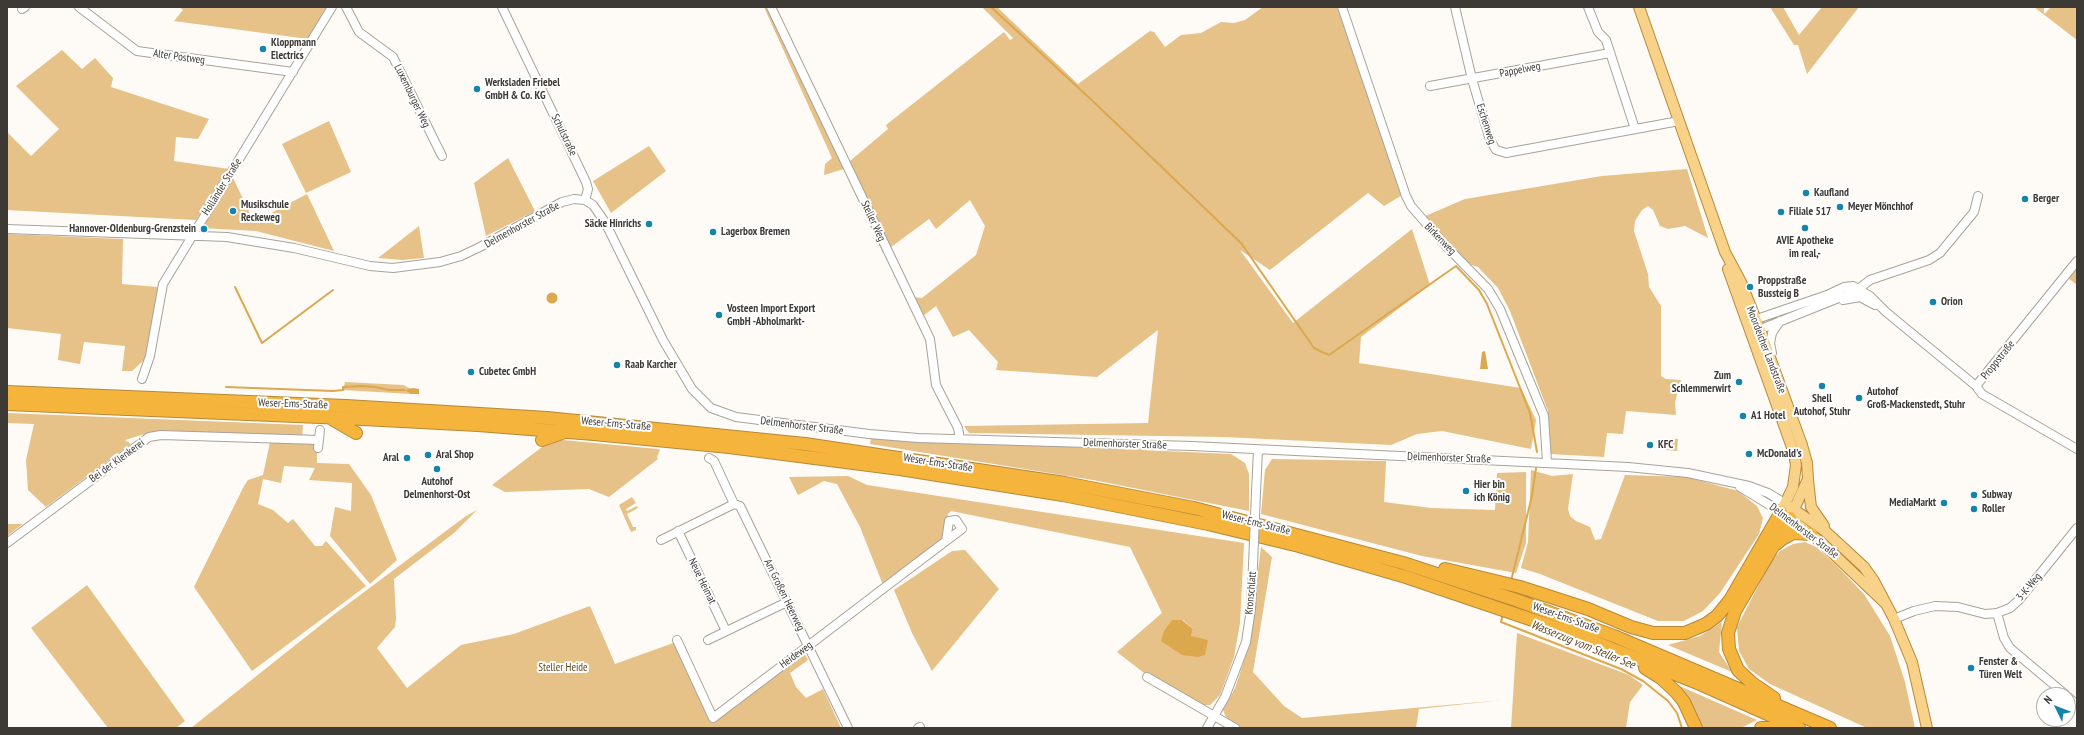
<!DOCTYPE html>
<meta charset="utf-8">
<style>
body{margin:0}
#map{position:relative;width:2084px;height:735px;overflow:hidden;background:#fefbf7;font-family:"PT Sans Narrow",sans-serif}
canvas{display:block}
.frame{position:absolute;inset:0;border:8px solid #3d3a36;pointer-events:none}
.north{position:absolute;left:2036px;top:687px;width:40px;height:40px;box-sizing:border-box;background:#fff;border:1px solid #b1b0af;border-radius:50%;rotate:313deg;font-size:11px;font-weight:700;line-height:16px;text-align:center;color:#3d3a36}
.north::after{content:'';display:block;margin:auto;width:14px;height:18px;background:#1484ab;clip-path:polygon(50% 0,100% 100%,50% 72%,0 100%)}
</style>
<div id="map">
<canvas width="2084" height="735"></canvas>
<div class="frame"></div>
<div class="north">N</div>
</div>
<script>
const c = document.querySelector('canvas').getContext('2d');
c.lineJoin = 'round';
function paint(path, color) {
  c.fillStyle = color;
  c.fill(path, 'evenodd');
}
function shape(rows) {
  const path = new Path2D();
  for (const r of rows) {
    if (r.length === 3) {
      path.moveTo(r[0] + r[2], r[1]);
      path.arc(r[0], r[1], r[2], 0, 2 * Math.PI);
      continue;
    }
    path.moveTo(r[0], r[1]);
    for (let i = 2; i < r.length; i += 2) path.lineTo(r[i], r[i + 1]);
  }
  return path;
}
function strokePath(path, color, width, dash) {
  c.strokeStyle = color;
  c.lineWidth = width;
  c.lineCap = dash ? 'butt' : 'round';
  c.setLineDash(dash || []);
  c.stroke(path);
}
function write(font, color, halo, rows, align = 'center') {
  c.font = font + ' "PT Sans Narrow",sans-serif';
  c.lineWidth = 4;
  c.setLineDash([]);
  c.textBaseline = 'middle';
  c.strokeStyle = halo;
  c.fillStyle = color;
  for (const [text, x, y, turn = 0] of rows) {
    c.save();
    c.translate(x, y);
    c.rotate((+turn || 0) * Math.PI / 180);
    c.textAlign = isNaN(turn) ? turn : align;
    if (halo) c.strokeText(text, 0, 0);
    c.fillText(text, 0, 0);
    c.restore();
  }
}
const green = shape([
 [179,7,327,7,308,39,174,21,183,10],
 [764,7,776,7,841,157,850,161,888,129,886,125,1004,32,1010,40,1013,38,982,7,997,7,1078,84,1150,31,1154,32,1165,47,1181,35,1201,33,1221,22,1234,23,1245,20,1263,7,1337,7,1404,194,1384,206,1368,193,1270,270,1240,250,1293,323,1412,229,1430,285,1361,337,1359,363,1521,388,1536,420,1531,449,1442,431,1417,434,1391,445,1224,437,969,433,964,426,1148,423,1158,330,1097,377,996,370,998,362,969,330,953,337,936,306,923,316,912,297,922,298,976,255,985,226,970,200,936,229,929,219,883,253,844,169,824,175,825,164,832,158],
 [1770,7,1783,7,1799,35,1822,7,1859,7,1807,74,1798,45,1794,45],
 [2034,7,2044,7,2044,14,2051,7,2077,7,2077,40],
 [62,50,82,69,95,58,113,78,111,87,209,119,198,139,176,137,174,161,229,169,196,220,7,210,7,132,31,156,59,129,16,86],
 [329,121,351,172,306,193,282,144],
 [649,146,666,171,611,213,593,181],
 [508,158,535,211,486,236,474,183],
 [1687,169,1708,238,1685,226,1668,229,1660,226,1653,210,1648,206,1642,210,1635,221,1634,231,1648,274,1649,287,1661,306,1661,376,1666,379,1681,380,1675,402,1676,415,1626,411,1623,434,1607,433,1604,457,1551,454,1548,444,1548,411,1510,311,1498,288,1478,267,1465,263,1423,217,1465,199,1602,176],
 [233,178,254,222,307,194,334,251,256,231,201,228],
 [419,226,424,258,403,260,378,258],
 [7,234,123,239,122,284,158,287,149,352,143,361,132,371,122,371,125,346,84,342,80,364,58,360,61,334,7,328],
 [2076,268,2077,269,2077,285,2068,278],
 [345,382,403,385,411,389,404,390,411,394,343,390],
 [7,413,303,425,302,437,160,432,141,435,125,440,131,444,46,507,28,490,26,460,34,424,7,423],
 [871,438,1231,454,1245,463,1249,474,1249,511,1093,480,870,444],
 [1666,438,1678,439,1677,451,1665,450],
 [563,440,658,449,660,450,657,457,658,459,609,497,589,489,505,492,492,485,546,444,553,441],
 [270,442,317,443,317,463,349,464,371,495,397,560,370,584,330,536,335,507,351,511,352,483,309,480,315,468,284,466,281,483,263,479,258,504,273,510,288,523,293,519,315,546,322,546,326,541,366,586,252,671,194,587,244,486,248,480,263,475],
 [1272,459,1386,461,1384,502,1431,508,1495,510,1497,473,1526,472,1526,543,1516,573,1422,556,1261,514,1265,470],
 [1531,470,1552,476,1573,474,1568,509,1570,516,1576,521,1590,527,1595,540,1601,539,1625,475,1687,477,1738,491,1757,506,1763,518,1759,534,1720,593,1703,611,1684,621,1658,621,1540,574,1521,568,1528,542],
 [848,476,867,485,1244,543,1240,623,1234,657,1220,695,1210,705,1203,705,1144,673,1117,652,1162,613,1130,547,951,511,948,514,943,538,883,585,860,527,837,484,824,481,798,495,789,477],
 [1172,620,1183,620,1193,629,1191,636],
 [632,497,636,503,626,509,627,511,637,506,638,508,627,514,633,527,636,527,636,530,631,532,619,505],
 [477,510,454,533,394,579,396,619,395,627,377,648,407,688,461,645,514,634,590,606,615,664,676,642,711,719,804,653,808,660,790,673,796,687,806,698,823,689,841,728,191,728,332,616,466,516],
 [7,524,23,524,7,536],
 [1805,542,1816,547,1834,563,1864,594,1890,636,1905,682,1915,728,1867,728,1770,684,1749,669,1739,651,1737,627,1770,563,1780,551,1793,544],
 [1261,547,1272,557,1253,672,1284,706,1302,718,1503,700,1419,709,1416,728,1240,728,1226,717,1223,710,1235,688,1248,649],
 [965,550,999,589,932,671,912,633,894,590,952,551],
 [87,585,185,721,176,728,108,728,31,628],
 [1722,622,1719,652,1732,672,1668,645,1700,636],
 [1517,633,1629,675,1643,685,1630,702,1626,728,1511,728],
 [1677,685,1757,720,1741,728,1702,728,1689,700]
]);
const water = shape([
 [552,298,5.5],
 [1485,351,1488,369,1480,369,1482,352],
 [413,388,419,389,419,394,411,394,404,390],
 [1172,620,1182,620,1193,629,1191,636,1208,640,1205,655,1198,657,1182,655,1161,641,1164,631]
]);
const stream = shape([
 [991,7,1098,106,1241,243,1314,348,1322,352,1329,355,1456,266,1479,290,1487,304,1530,413,1537,452],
 [235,287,262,343,333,290],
 [226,387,333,391,343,390,343,387,362,386,375,387,389,390,404,390],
 [1511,581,1532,496,1536,468],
 [1503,614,1501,622,1621,669,1643,681,1668,701,1677,713,1682,728]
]);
const minor = shape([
 [79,7,137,51,293,72],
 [346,7,359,32,393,57,442,156],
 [502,7,586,182,588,189,585,200],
 [771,7,930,339,936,385,958,428,960,439],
 [1342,7,1406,196,1411,206,1445,245,1488,289,1500,309,1544,416,1547,462],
 [1455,7,1472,79,1490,140,1496,150,1506,153,1679,121],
 [1588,7,1598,32,1606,40,1635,129],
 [22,9,25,7],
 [1430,86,1610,53],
 [7,229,227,237,294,248,370,266,393,268,440,262,461,256,480,247,562,202,574,199,585,200,593,205,605,222,663,340,692,389,711,408,736,417,869,434,918,438,1192,446,1628,467,1688,473,1749,486,1768,493,1786,504],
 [1843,300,1860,297,1875,305],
 [1751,321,1827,295,1844,287,1853,286,1870,296,1886,312,1976,386,1982,394,2077,449],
 [1756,331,1856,291,1870,280,1929,260,1940,253,1974,212,1978,196],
 [1772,353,1770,343,1772,333,1780,321],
 [142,379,150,356,163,284,332,7],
 [1976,386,2077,261],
 [318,448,320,430],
 [709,458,714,461,734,504],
 [1740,487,1781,512],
 [1256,492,1258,450],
 [678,531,726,631],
 [661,540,734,504,740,506,848,728],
 [7,543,149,437,161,435,319,440],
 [1997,613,2004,638,2010,648,2066,695],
 [1894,619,1914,611,1935,606,1958,607,1985,614,1997,613,2010,608,2019,600,2077,528],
 [677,640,713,718,808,646,884,588,946,541,962,529,956,520,949,521,946,541],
 [708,640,787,602],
 [1147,677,1235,728],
 [2068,697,2077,705],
 [918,728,920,727],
 [1207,728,1225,697,1246,642,1251,609,1253,565]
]);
const major = shape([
 [1639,7,1725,252,1741,282,1760,330,1802,445,1807,463,1808,479,1790,518],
 [1728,269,1794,453,1796,465,1793,487,1781,512,1822,543,1886,604],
 [1808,480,1811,507,1824,526],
 [1789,506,1825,531,1864,567,1874,581,1894,619,1912,662,1927,728]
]);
const highway = shape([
 [7,392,346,406,547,418,805,444,1065,483,1194,508,1403,563,1516,600,1614,636,1830,728],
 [7,404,344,418,478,425,594,434,729,447,900,469,1063,495,1208,524,1299,546,1406,577,1580,636,1700,684,1799,728],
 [332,419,356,433],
 [542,440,562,433],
 [1776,544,1782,539,1793,533,1811,534],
 [1445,569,1520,587,1588,609,1631,627,1653,633,1685,633,1706,624,1717,616,1730,600,1781,512],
 [1645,668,1661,678,1676,692,1684,702,1696,728],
 [1774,698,1752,683,1738,670,1729,649,1728,633,1735,611,1790,518],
 [1761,728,1776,728]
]);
const minorBridge = shape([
 [1253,565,1256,492]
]);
const markers = [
 [263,49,4,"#1484ab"],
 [477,89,4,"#1484ab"],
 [1806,193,4,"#1484ab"],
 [2025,199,4,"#1484ab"],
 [1840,207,4,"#1484ab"],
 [233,211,4,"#1484ab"],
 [1781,212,4,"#1484ab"],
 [649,224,4,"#1484ab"],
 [1805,228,4,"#1484ab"],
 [204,229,4,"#1484ab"],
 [713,232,4,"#1484ab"],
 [1750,287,4,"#1484ab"],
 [1933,302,4,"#1484ab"],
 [719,315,4,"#1484ab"],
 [617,365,4,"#1484ab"],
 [471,372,4,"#1484ab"],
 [1739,382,4,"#1484ab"],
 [1822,386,4,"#1484ab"],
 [1859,398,4,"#1484ab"],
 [1743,416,4,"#1484ab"],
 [1650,445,4,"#1484ab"],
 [1749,454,4,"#1484ab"],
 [428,455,4,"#1484ab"],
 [407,458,4,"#1484ab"],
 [437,469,4,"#1484ab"],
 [1466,491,4,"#1484ab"],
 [1974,495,4,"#1484ab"],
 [1944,503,4,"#1484ab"],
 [1974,509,4,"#1484ab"],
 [1971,668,4,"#1484ab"]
];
const poiNames = [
 ["Kloppmann",271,43],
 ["Electrics",271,56],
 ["Werksladen Friebel",485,83],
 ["GmbH & Co. KG",485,96],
 ["Kaufland",1814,193],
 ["Berger",2033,199],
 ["Musikschule",241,205],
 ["Reckeweg",241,218],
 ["Meyer Mönchhof",1848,207],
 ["Filiale 517",1789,212],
 ["Säcke Hinrichs",641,224,"right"],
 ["Hannover-Oldenburg-Grenzstein",196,229,"right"],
 ["Lagerbox Bremen",721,232],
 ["AVIE Apotheke",1805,241,"center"],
 ["im real,-",1805,254,"center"],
 ["Proppstraße",1758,281],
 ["Bussteig B",1758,294],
 ["Orion",1941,302],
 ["Vosteen Import Export",727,309],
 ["GmbH -Abholmarkt-",727,322],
 ["Raab Karcher",625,365],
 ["Cubetec GmbH",479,372],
 ["Zum",1731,376,"right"],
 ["Schlemmerwirt",1731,389,"right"],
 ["Autohof",1867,392],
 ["Groß-Mackenstedt, Stuhr",1867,405],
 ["Shell",1822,399,"center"],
 ["Autohof, Stuhr",1822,412,"center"],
 ["A1 Hotel",1751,416],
 ["KFC",1658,445],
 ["McDonald's",1757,454],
 ["Aral Shop",436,455],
 ["Aral",399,458,"right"],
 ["Autohof",437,482,"center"],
 ["Delmenhorst-Ost",437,495,"center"],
 ["Hier bin",1474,485],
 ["ich König",1474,498],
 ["Subway",1982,495],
 ["MediaMarkt",1936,503,"right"],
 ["Roller",1982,509],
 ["Fenster &",1979,662],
 ["Türen Welt",1979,675]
];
const streetNames = [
 ["Alter Postweg",179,57,8],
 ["Pappelweg",1520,70,-11],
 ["Luxemburger Weg",412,96,64],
 ["Eschenweg",1486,124,72],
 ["Schulstraße",564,135,64],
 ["Holländer Straße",222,187,-58],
 ["Steller Weg",873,221,65],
 ["Delmenhorster Straße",522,225,-29],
 ["Birkenweg",1440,239,46],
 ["Moordeicher Landstraße",1766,350,69],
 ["Proppstraße",1998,360,-51],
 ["Weser-Ems-Straße",293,404,2],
 ["Weser-Ems-Straße",616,424,5],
 ["Delmenhorster Straße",802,426,7],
 ["Delmenhorster Straße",1125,444,2],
 ["Delmenhorster Straße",1449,458,2],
 ["Bei der Klenkerei",117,461,-36],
 ["Weser-Ems-Straße",938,463,9],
 ["Weser-Ems-Straße",1256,523,14],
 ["Delmenhorster Straße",1804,531,37],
 ["Neue Heimat",702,581,64],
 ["3-K-Weg",2029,587,-50],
 ["Kronschlatt",1251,593,-85],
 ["Am Großen Heerweg",784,595,64],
 ["Weser-Ems-Straße",1566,618,20],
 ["Heideweg",796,655,-36]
];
const parkNames = [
 ["Steller Heide",563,668]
];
const waterNames = [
 ["Wasserzug vom Steller See",1583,645,22]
];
paint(green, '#e6c188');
paint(water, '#dca84e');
strokePath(stream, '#dca84e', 2);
strokePath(minor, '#a9a298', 10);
strokePath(major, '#b58939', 12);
strokePath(highway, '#b58939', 14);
strokePath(minor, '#fff', 8);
strokePath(major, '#f9d289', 10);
strokePath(highway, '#f5b43b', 12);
strokePath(minorBridge, '#a9a298', 10, []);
strokePath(minorBridge, '#fff', 8);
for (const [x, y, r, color] of markers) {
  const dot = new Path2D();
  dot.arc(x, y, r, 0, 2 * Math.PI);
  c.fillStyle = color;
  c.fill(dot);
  strokePath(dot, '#fff', 1.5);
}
write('bold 11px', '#3d3a36', '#fff', poiNames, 'left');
write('11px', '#3d3a36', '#fff', streetNames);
write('11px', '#5d4722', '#fff', parkNames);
write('italic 12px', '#5e4823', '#fff', waterNames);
</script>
